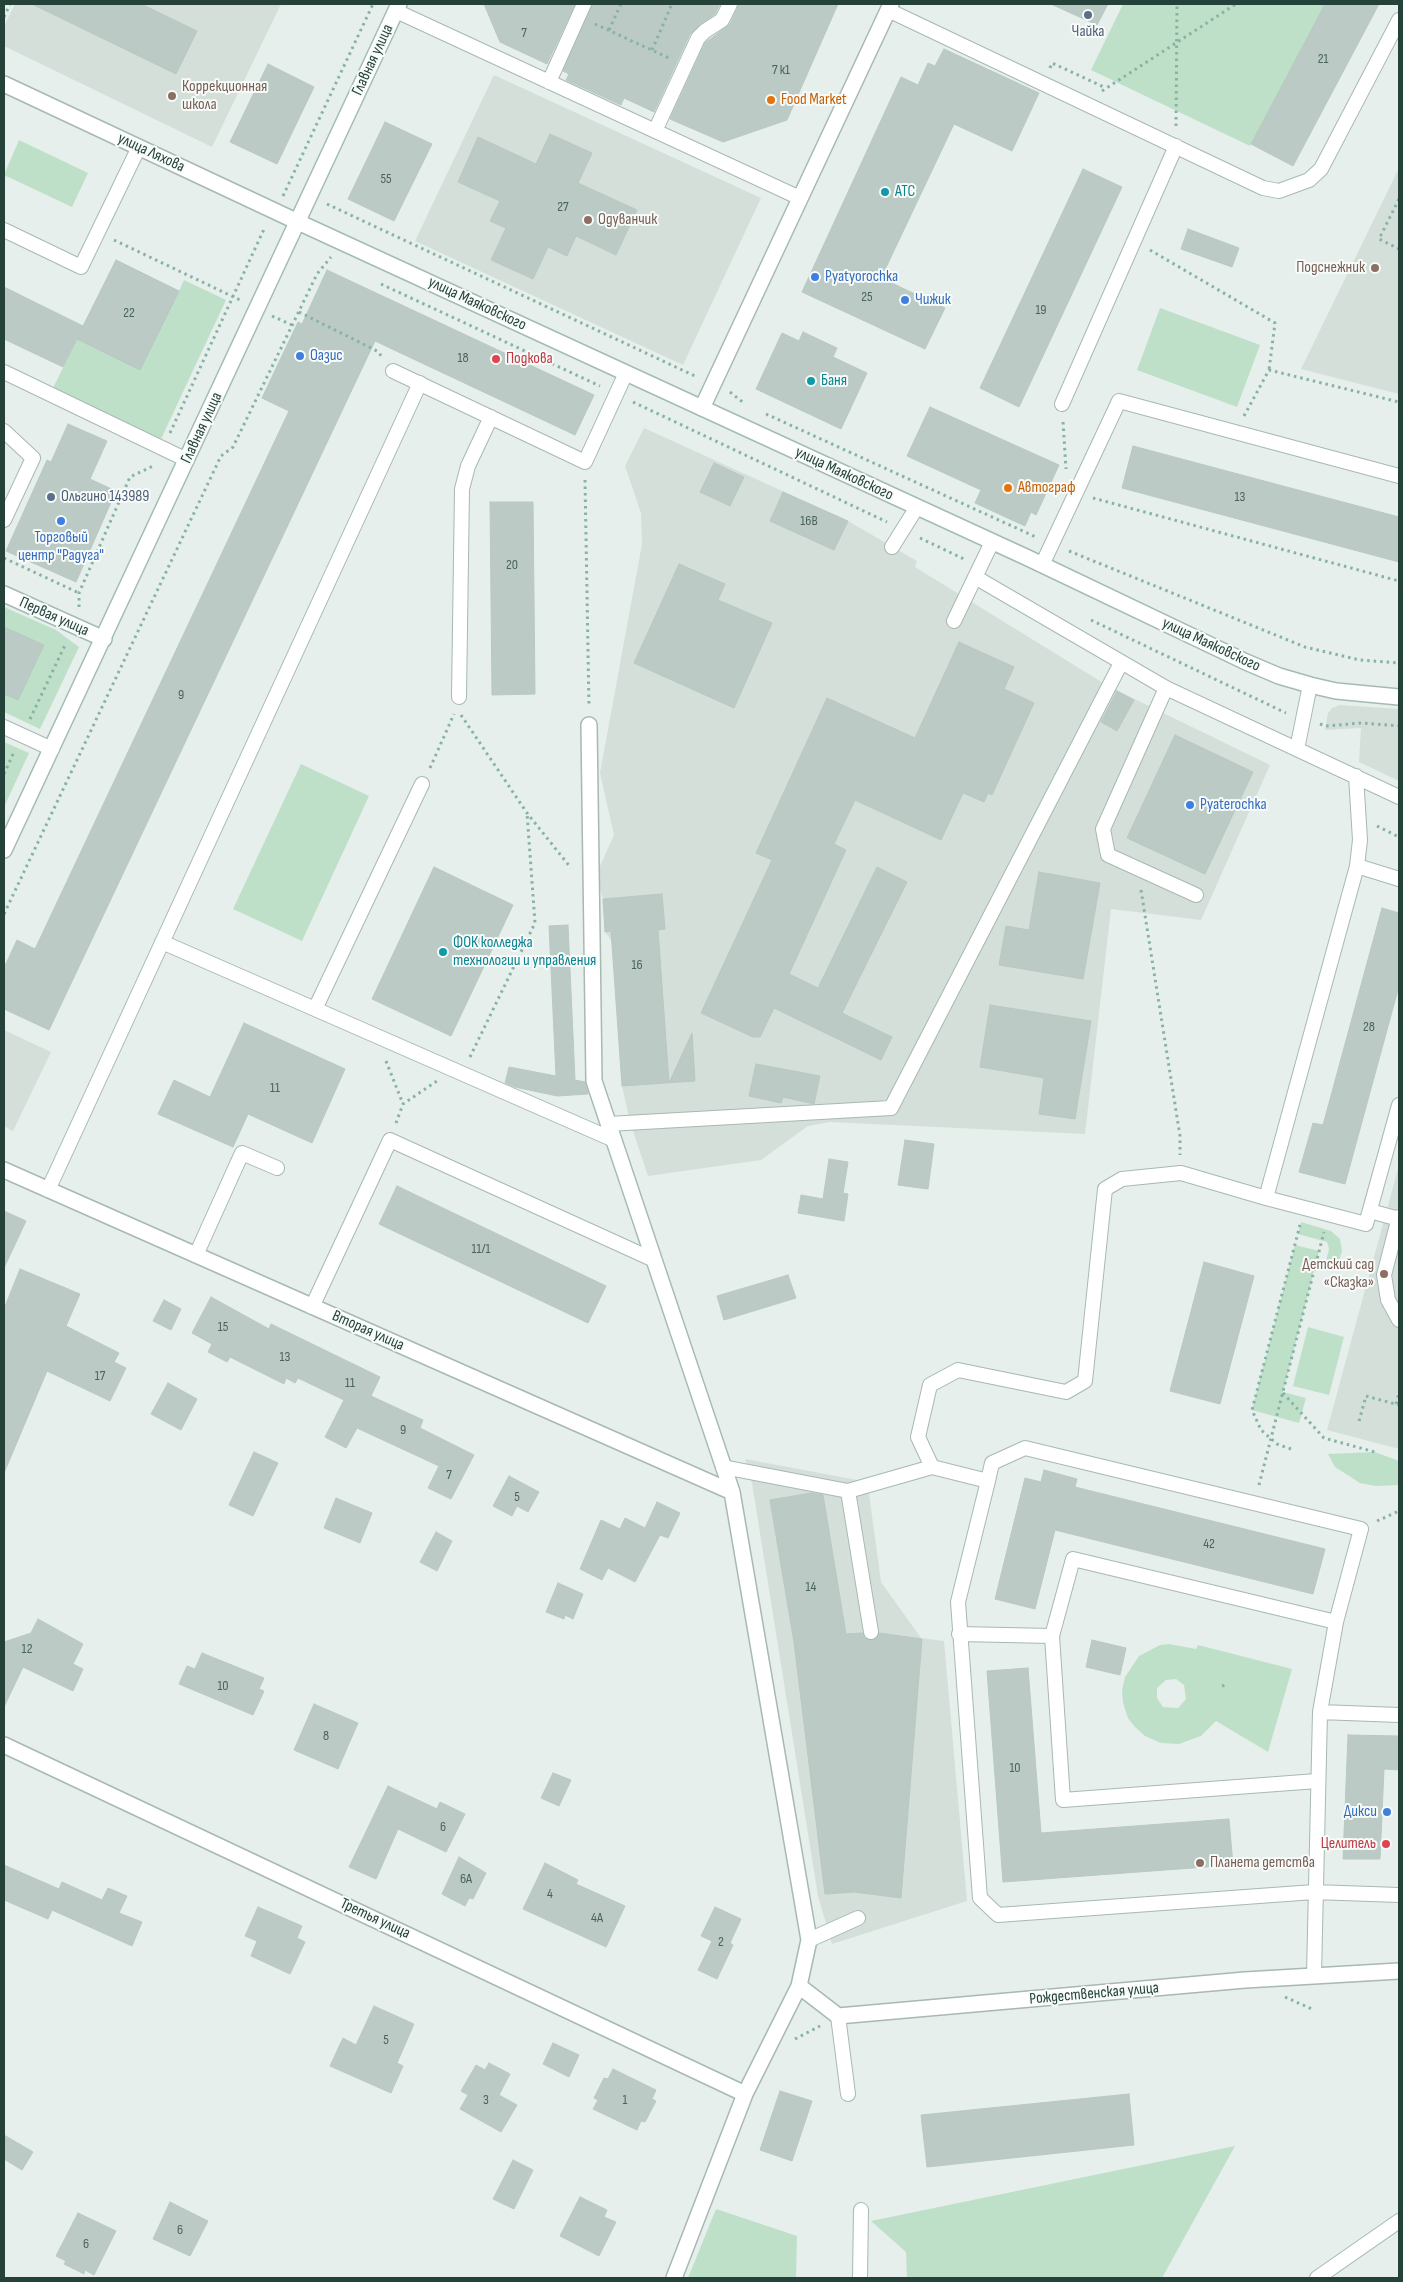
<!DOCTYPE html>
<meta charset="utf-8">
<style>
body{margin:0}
#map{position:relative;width:1403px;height:2282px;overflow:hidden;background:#e6efeb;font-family:"Sofia Sans Condensed",sans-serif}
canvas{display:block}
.frame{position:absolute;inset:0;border:5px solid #24423a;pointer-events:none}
</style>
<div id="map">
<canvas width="1403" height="2282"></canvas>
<div class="frame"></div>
</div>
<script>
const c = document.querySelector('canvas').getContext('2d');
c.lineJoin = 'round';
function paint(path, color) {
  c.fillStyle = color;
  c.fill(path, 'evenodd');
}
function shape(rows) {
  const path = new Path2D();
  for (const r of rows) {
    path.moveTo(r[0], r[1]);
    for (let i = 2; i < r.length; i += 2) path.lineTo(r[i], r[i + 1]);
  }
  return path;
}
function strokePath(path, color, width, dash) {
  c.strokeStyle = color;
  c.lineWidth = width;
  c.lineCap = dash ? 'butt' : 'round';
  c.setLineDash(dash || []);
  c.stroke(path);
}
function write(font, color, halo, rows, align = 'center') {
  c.font = font + ' "Sofia Sans Condensed",sans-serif';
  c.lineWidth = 4;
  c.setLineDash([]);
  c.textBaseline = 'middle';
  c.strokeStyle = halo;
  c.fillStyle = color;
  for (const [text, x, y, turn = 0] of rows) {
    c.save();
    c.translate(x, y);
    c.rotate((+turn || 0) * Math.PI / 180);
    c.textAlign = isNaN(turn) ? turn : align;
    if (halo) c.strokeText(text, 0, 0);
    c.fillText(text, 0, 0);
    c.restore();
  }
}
const built = shape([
 [15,4,281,4,212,147,4,46,4,26],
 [494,75,761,198,683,365,415,241],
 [1399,168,1399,394,1301,369],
 [644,428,848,521,917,561,915,567,1108,686,1270,765,1201,920,1111,909,1085,1134,830,1122,808,1126,761,1160,648,1176,630,1122,622,1086,612,941,605,932,603,899,596,875,614,835,600,773,642,544,641,513,625,466],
 [1340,705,1399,709,1399,781,1359,762,1361,728,1325,730,1328,713,1332,708],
 [4,1030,51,1052,13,1131,4,1126],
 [1399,1165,1399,1449,1327,1430],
 [745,1459,857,1480,867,1479,881,1582,921,1638,944,1641,967,1901,832,1944,818,1896,752,1483]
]);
const green = shape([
 [1123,4,1325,4,1250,146,1091,70],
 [19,140,88,173,72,207,4,175],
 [116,260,179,291,184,280,226,300,161,439,53,388],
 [1160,308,1260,345,1237,407,1137,370],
 [4,607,56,630,79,647,40,729,4,712],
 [4,742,29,753,4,807],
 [301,764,369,796,302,941,233,909],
 [1301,1222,1331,1231,1340,1239,1342,1251,1338,1264,1326,1261,1329,1249,1327,1242,1298,1234],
 [1295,1245,1319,1251,1283,1392,1306,1398,1299,1423,1252,1410],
 [1308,1327,1344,1337,1329,1395,1293,1386],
 [1375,1452,1399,1461,1399,1485,1376,1486,1360,1483,1335,1467,1328,1454],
 [1169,1644,1196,1649,1198,1645,1292,1669,1268,1752,1216,1721,1201,1736,1179,1744,1161,1743,1145,1736,1134,1726,1128,1718,1123,1703,1122,1690,1125,1677,1139,1656,1160,1645],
 [1176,1679,1184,1685,1186,1699,1178,1708,1163,1707,1157,1698,1157,1688,1166,1680],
 [1235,2146,1162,2278,907,2278,906,2252,871,2221],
 [716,2209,797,2236,796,2278,688,2278]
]);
const building = shape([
 [32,4,141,4,197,31,176,74,32,4],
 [484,4,575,4,547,64,500,42,484,4],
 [593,4,720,4,715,14,699,25,690,34,654,112,624,98,621,105,566,80,569,74,563,71,593,4],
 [739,4,838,4,787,120,723,142,670,119,705,43,730,24,739,4],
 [1051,4,1108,4,1097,25,1051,4],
 [1325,4,1379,4,1293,166,1251,144,1325,4],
 [944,49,1039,93,1012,151,954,124,881,278,945,308,925,349,802,292,901,77,918,85,928,63,935,66,944,49],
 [268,64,314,87,277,164,230,142,268,64],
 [385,122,432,144,394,221,348,199,385,122],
 [550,134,592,153,578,183,637,210,616,255,576,236,567,256,548,247,533,279,491,260,506,228,490,221,500,201,458,182,478,137,536,164,550,134],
 [1083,169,1122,187,1019,407,980,388,1083,169],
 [1188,229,1239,248,1232,267,1181,249,1188,229],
 [116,260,179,291,140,370,77,339,63,367,4,339,4,287,83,326,116,260],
 [327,270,594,395,575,435,375,341,49,1030,4,1009,4,968,17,940,35,949,289,411,262,398,298,322,302,324,327,270],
 [803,332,837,348,833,357,867,373,841,429,756,389,782,333,799,341,803,332],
 [930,407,1059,465,1036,515,1031,512,1025,526,975,503,981,490,907,456,930,407],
 [68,424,107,441,90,479,116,491,76,582,6,551,47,460,51,462,68,424],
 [1133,446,1399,517,1399,562,1122,488,1133,446],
 [714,463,744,477,730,506,700,492,714,463],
 [783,492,848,521,834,550,770,521,783,492],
 [490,502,533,502,535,694,492,695,490,502],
 [679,564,725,584,718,600,772,623,734,708,634,663,679,564],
 [4,627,44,645,18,700,4,694,4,627],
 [959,642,1014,667,1004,689,1034,703,992,795,988,793,984,802,963,793,941,840,855,800,834,844,846,850,789,974,818,988,877,867,907,882,842,1013,892,1037,881,1060,774,1008,760,1037,753,1037,701,1013,772,860,756,853,827,698,915,738,959,642],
 [1117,691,1134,700,1117,731,1101,722,1117,691],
 [1175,735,1253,772,1205,874,1127,838,1175,735],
 [434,867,513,905,451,1036,372,999,434,867],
 [1039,872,1100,883,1083,979,999,965,1006,926,1029,930,1039,872],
 [662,894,665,929,658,930,669,1083,692,1033,695,1081,622,1086,611,931,605,932,603,899,662,894],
 [1382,908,1399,913,1399,986,1345,1184,1299,1172,1313,1123,1323,1125,1382,908],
 [568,925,575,1080,585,1082,588,1094,557,1096,515,1087,505,1083,509,1067,556,1076,549,926,568,925],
 [990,1005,1091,1021,1075,1119,1039,1114,1044,1078,980,1067,990,1005],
 [244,1023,345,1069,312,1143,248,1114,233,1147,158,1114,174,1080,210,1097,244,1023],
 [756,1064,820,1076,814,1104,783,1097,781,1103,749,1096,756,1064],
 [905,1140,934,1144,928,1189,898,1185,905,1140],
 [829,1159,848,1162,843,1193,848,1194,844,1221,798,1213,801,1195,823,1199,829,1159],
 [397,1186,606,1286,588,1323,379,1224,397,1186],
 [4,1211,26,1221,4,1268,4,1211],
 [1204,1262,1254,1276,1220,1404,1170,1391,1204,1262],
 [20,1269,80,1294,66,1326,119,1353,114,1362,126,1368,110,1401,47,1371,4,1473,4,1309,20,1269],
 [788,1275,796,1298,724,1320,717,1296,788,1275],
 [211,1297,269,1329,271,1324,380,1377,371,1396,423,1420,420,1428,474,1455,451,1499,428,1488,439,1466,357,1428,346,1448,325,1437,344,1400,298,1378,295,1383,286,1378,284,1384,230,1357,227,1362,208,1352,212,1344,192,1333,211,1297],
 [164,1300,181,1309,171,1330,153,1321,164,1300],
 [168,1383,197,1399,181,1430,151,1414,168,1383],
 [254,1452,278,1463,253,1516,229,1505,254,1452],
 [1044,1470,1077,1479,1075,1487,1325,1549,1313,1594,1055,1530,1035,1609,995,1599,1025,1478,1041,1482,1044,1470],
 [509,1476,539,1492,528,1512,517,1506,512,1516,493,1506,509,1476],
 [811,1493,823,1495,846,1634,862,1633,865,1638,872,1641,877,1638,879,1633,922,1639,901,1898,854,1892,825,1894,794,1642,770,1500,811,1493],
 [336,1498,372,1513,360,1543,324,1528,336,1498],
 [657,1502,680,1513,668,1538,660,1535,635,1582,608,1568,602,1580,580,1569,601,1520,620,1529,625,1518,645,1528,657,1502],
 [436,1532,452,1541,437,1571,420,1562,436,1532],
 [558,1583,583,1594,573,1619,565,1615,564,1619,546,1612,558,1583],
 [38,1619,83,1644,73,1664,83,1669,73,1691,23,1667,4,1707,4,1642,31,1633,38,1619],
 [1092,1640,1126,1648,1120,1675,1086,1667,1092,1640],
 [202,1653,264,1678,259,1689,264,1691,253,1715,179,1684,187,1666,195,1669,202,1653],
 [1028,1668,1041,1833,1229,1819,1233,1865,1003,1882,987,1671,1028,1668],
 [314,1704,358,1723,338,1769,294,1750,314,1704],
 [1348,1735,1399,1736,1399,1770,1384,1769,1380,1859,1343,1859,1348,1735],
 [553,1773,571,1780,559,1806,541,1798,553,1773],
 [388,1786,437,1809,440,1802,465,1814,446,1852,398,1829,376,1879,349,1867,388,1786],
 [459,1857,486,1873,473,1899,469,1898,465,1906,442,1894,459,1857],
 [545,1863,578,1880,576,1884,625,1906,606,1947,523,1909,545,1863],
 [4,1865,59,1889,62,1882,102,1900,108,1888,127,1896,119,1913,142,1922,132,1946,52,1910,48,1919,4,1900,4,1865],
 [258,1907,302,1926,297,1938,305,1942,290,1974,251,1956,257,1941,245,1936,258,1907],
 [715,1907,741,1919,730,1943,733,1945,717,1979,698,1970,712,1941,701,1936,715,1907],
 [374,2006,414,2024,397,2063,403,2066,391,2093,330,2066,343,2038,356,2045,374,2006],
 [553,2043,579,2055,569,2077,543,2064,553,2043],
 [489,2063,510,2074,499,2095,517,2105,501,2132,460,2109,468,2095,461,2091,476,2065,485,2070,489,2063],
 [613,2069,656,2090,652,2099,656,2101,645,2122,641,2121,637,2130,593,2109,598,2100,594,2098,604,2078,608,2079,613,2069],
 [780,2091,812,2101,792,2161,760,2150,780,2091],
 [1129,2094,1134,2145,927,2167,921,2115,1129,2094],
 [4,2135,33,2152,22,2170,4,2159,4,2135],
 [513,2160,533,2170,514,2209,493,2199,513,2160],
 [580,2197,607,2210,604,2217,616,2222,599,2256,560,2236,580,2197],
 [170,2202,208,2221,190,2256,153,2239,170,2202],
 [78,2213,116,2231,94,2275,85,2270,84,2274,64,2264,66,2261,56,2256,78,2213]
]);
const path = shape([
 [4,17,10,4],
 [595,24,669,58],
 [609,30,621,4],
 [652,50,672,4],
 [1050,68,1052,63,1106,88],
 [1102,91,1236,4],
 [1176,126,1177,4],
 [283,196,373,4],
 [1399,199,1379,239,1399,249],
 [327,204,697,377],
 [114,240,240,300],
 [1150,250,1275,323,1269,370],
 [381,284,600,386],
 [299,312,377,351,383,358],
 [272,316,292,325],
 [730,392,745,404],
 [633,402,887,522],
 [766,414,1036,537],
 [1244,416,1269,370,1399,402],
 [1063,422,1066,469],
 [170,433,265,227],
 [585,480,589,707],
 [1093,498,1399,581],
 [920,538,964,559],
 [1069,551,1305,647,1360,660,1399,663],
 [4,558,79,593],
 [79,607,79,593,130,477,155,465],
 [1091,620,1286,713],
 [461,715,527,813,571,868],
 [30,719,66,643],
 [1320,724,1326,726,1362,723,1399,726],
 [430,768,454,714],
 [4,774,14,752],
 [1377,826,1399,837],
 [1141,890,1180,1136,1180,1155],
 [4,914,221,456,233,447,317,274,331,257],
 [470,1057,535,923,527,813],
 [386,1061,403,1104],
 [396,1123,403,1104,437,1081],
 [1283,1393,1324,1438,1375,1452],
 [1396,1404,1399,1393],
 [1359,1421,1366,1396,1399,1405],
 [1291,1449,1277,1444,1261,1430,1252,1410,1300,1225],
 [1259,1485,1324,1232],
 [1377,1521,1399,1511],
 [1222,1686,1226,1685],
 [1285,1997,1314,2010],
 [795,2039,820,2026]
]);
const lane = shape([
 [888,10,1263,188,1279,191,1309,180,1321,169,1399,20],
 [396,11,800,198],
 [549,82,584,4],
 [655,131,698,38,705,31,722,20,730,4],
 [4,230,81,267,139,147],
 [393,371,585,462,626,373],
 [4,372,187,460],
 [1062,404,1176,146],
 [4,431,33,458,4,520],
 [892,547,917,507],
 [1042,565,1119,401,1399,476],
 [975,577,1166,688,1399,797],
 [954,621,992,542],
 [1166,688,1103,829,1108,855,1196,895],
 [459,697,462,489,468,466,491,417],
 [4,727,52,749],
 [1297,749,1310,685],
 [1356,776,1360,840,1357,866,1266,1198,1181,1173,1122,1179,1105,1189,1085,1381,1066,1392,958,1370,930,1385,918,1437,932,1467,988,1481,958,1602,980,1898,998,1915,1314,1892,1399,1895],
 [1357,866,1399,879],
 [162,942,614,1140],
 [315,1009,422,784],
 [608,1124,891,1108,1121,663],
 [48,1190,420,383],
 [1266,1198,1366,1224,1399,1105],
 [1370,1211,1399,1219],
 [1399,1217,1384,1275,1388,1300,1399,1320],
 [196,1255,242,1153,277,1168],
 [312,1307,390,1140,654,1260],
 [723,1467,848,1491,871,1632],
 [988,1481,992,1463,1025,1448,1361,1529,1336,1622,1320,1712,1314,1975],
 [848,1491,932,1467],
 [959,1634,1052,1636],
 [1320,1712,1399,1715],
 [1317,1781,1063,1800,1052,1636,1073,1559,1336,1622],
 [809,1940,858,1918],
 [838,2016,848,2094],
 [860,2278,861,2210],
 [1317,2278,1399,2221]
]);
const street = shape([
 [4,84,298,222],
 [702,408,891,4],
 [589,725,594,1081,732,1492,809,1940,799,1986,745,2094,674,2278],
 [4,1170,732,1492],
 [4,1745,745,2094],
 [799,1986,838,2016,1245,1980,1399,1971]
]);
const secondary = shape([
 [298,222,1028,558,1246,662,1279,676,1310,685,1336,691,1399,697],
 [4,594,104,639],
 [4,850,399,4]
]);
const markers = [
 [1088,15,5,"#5c6f8a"],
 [172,96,5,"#8d6e63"],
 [771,100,5,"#e8710a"],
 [885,192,5,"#0f9aa8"],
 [588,220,5,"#8d6e63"],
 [1375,268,5,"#8d6e63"],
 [815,277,5,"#3f7fe0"],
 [905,300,5,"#3f7fe0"],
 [300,356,5,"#3f7fe0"],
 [496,359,5,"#e0444e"],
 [811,381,5,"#0f9aa8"],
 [1008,488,5,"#e8710a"],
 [51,497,5,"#5c6f8a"],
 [61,521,5,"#3f7fe0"],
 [1190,805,5,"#3f7fe0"],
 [443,952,5,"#0f9aa8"],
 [1384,1274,5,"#8d6e63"],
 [1387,1812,5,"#3f7fe0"],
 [1386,1844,5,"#e0444e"],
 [1200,1863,5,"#8d6e63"]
];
const numberNames = [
 ["7",524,33],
 ["21",1323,59],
 ["7 к1",781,70],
 ["55",386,179],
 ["27",563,207],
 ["25",867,297],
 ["19",1041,310],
 ["22",129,313],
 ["18",463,358],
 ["13",1240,497],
 ["16В",809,521],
 ["20",512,565],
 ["9",181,695],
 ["16",637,965],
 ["28",1369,1027],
 ["11",275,1088],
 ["11/1",481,1249],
 ["15",223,1327],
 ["13",285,1357],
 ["17",100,1376],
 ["11",350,1383],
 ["9",403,1430],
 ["7",449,1475],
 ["5",517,1497],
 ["42",1209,1544],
 ["14",811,1587],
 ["12",27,1649],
 ["10",223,1686],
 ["8",326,1736],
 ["10",1015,1768],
 ["6",443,1827],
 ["6А",466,1879],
 ["4",550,1894],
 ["4А",597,1918],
 ["2",721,1942],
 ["5",386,2040],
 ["3",486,2100],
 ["1",625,2100],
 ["6",180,2230],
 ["6",86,2244]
];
const serviceNames = [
 ["Чайка",1088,32],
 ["Ольгино 143989",61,497,"left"]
];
const streetNames = [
 ["Главная улица",373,60,-65],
 ["улица Ляхова",151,153,25],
 ["улица Маяковского",477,304,25],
 ["Главная улица",202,428,-65],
 ["улица Маяковского",844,474,25],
 ["Первая улица",54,617,24],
 ["улица Маяковского",1211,645,25],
 ["Вторая улица",368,1331,24],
 ["Третья улица",375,1919,25],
 ["Рождественская улица",1094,1994,-5]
];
const educationNames = [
 ["Коррекционная",182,87],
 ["школа",182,105],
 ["Одуванчик",598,220],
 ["Подснежник",1365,268,"right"],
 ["Детский сад",1374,1265,"right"],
 ["«Сказка»",1374,1283,"right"],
 ["Планета детства",1210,1863]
];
const foodNames = [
 ["Food Market",781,100],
 ["Автограф",1018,488]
];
const cultureNames = [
 ["АТС",895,192],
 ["Баня",821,381],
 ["ФОК колледжа",453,943],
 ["технологии и управления",453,961]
];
const shopNames = [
 ["Pyatyorochka",825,277],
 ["Чижик",915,300],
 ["Оазис",310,356],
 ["Торговый",61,538,"center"],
 ["центр \"Радуга\"",61,556,"center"],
 ["Pyaterochka",1200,805],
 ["Дикси",1377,1812,"right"]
];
const healthNames = [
 ["Подкова",506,359],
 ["Целитель",1376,1844,"right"]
];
paint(built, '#d4dfda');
paint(green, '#bfe0c8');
paint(building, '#bbcac4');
strokePath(building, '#b8c9c2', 1);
strokePath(lane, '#a8b8b2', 16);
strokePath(street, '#a8b8b2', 18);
strokePath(secondary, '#a4bbb3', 18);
strokePath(path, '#86b3a5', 3, [2.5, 4]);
strokePath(lane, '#fff', 14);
strokePath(street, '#fff', 15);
strokePath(secondary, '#fff', 15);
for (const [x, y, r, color] of markers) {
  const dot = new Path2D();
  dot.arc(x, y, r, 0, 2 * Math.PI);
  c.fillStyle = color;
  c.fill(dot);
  strokePath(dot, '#f7fbf9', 2);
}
write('14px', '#4a645c', null, numberNames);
write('16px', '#4e5e75', '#f7fbf9', serviceNames);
write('16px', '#24423a', '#f7fbf9', streetNames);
write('16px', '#785e54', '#f7fbf9', educationNames, 'left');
write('16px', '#c56008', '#f7fbf9', foodNames, 'left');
write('16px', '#0d838f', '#f7fbf9', cultureNames, 'left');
write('16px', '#366cbe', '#f7fbf9', shopNames, 'left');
write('16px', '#be3a42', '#f7fbf9', healthNames, 'left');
</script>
